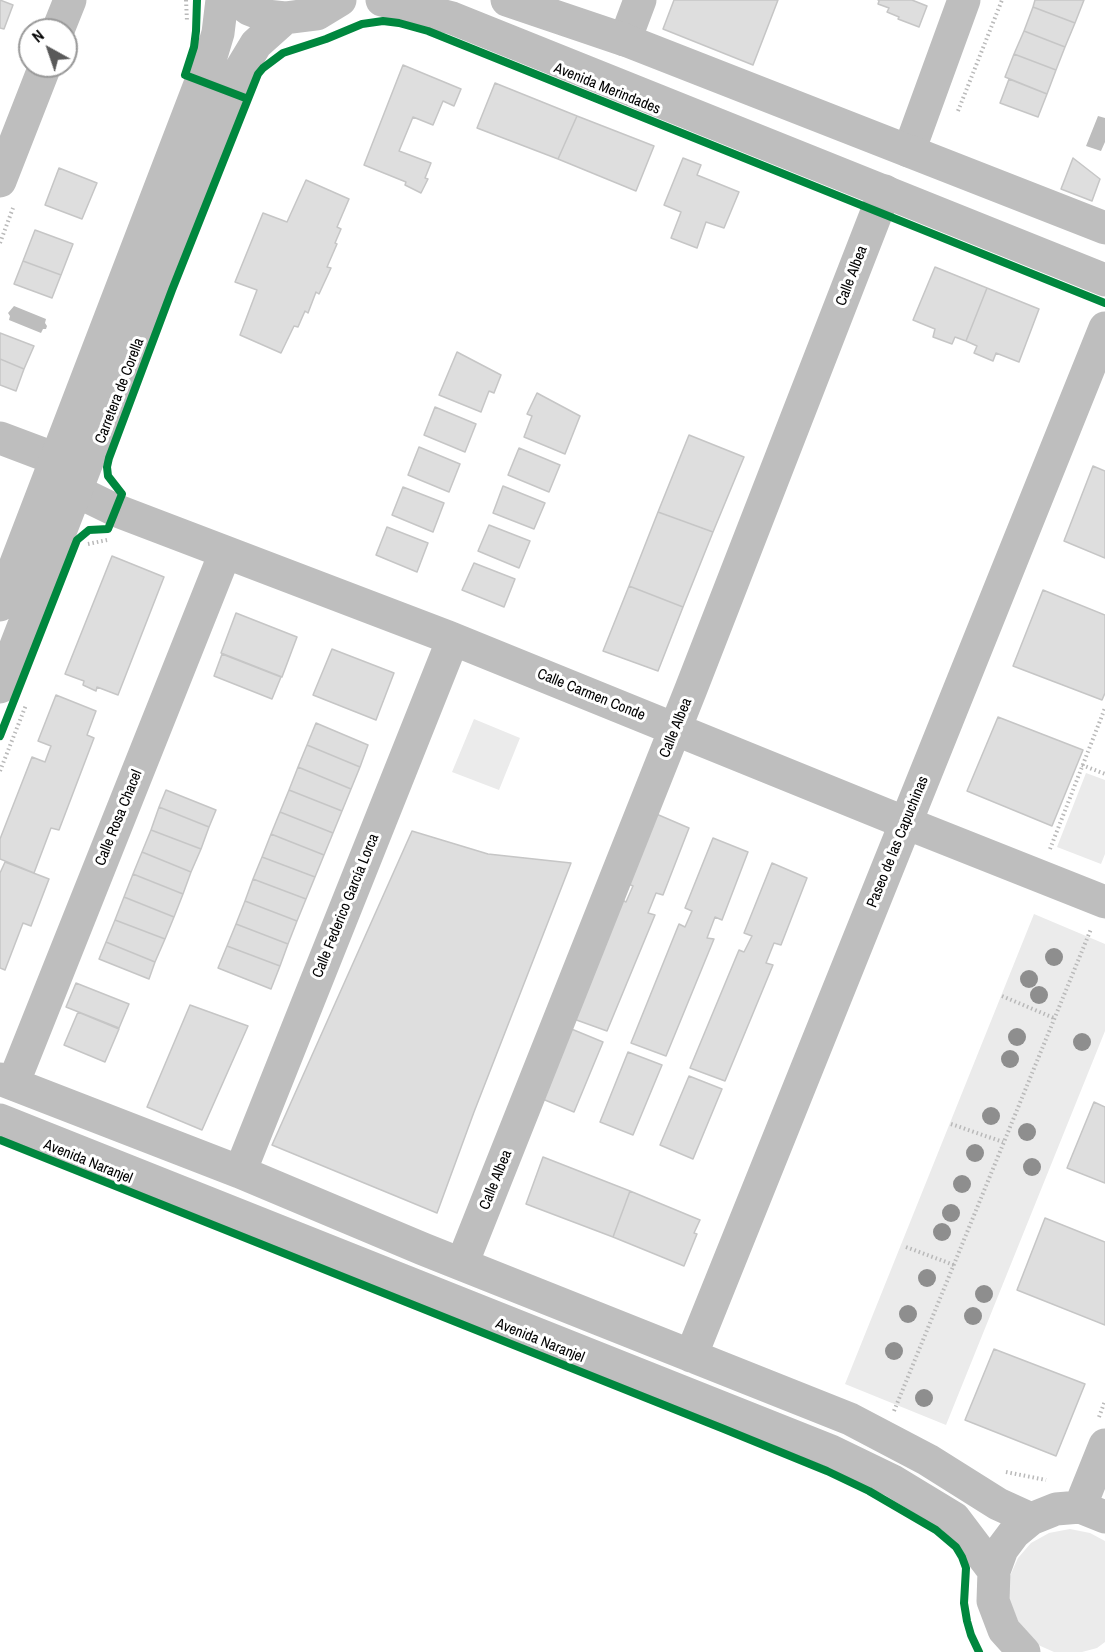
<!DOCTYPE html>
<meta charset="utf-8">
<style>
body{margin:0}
#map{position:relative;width:1105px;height:1652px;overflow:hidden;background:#fff;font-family:"Archivo Narrow",sans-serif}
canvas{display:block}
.north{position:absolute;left:18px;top:18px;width:60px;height:60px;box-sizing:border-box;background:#fff;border:2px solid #999;border-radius:50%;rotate:320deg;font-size:16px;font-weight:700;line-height:24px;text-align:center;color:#000}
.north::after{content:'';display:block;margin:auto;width:21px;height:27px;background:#595959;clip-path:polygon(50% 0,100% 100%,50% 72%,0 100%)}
</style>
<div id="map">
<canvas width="1105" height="1652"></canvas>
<div class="north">N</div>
</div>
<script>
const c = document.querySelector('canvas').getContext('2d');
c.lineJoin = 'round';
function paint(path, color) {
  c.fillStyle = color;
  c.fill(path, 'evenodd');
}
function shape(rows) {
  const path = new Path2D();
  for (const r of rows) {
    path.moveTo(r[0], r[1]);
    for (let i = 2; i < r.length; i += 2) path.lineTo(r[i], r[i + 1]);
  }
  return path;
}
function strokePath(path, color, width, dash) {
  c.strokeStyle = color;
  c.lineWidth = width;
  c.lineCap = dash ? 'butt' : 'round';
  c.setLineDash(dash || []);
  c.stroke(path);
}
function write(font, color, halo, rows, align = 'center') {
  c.font = font + ' "Archivo Narrow",sans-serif';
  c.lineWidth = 6;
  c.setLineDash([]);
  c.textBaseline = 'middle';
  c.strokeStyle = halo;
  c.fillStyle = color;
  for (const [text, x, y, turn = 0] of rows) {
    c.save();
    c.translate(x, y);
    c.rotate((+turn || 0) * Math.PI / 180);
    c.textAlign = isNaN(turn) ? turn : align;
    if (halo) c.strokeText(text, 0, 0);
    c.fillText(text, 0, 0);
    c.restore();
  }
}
const green = shape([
 [474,719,520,738,499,790,452,772],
 [1086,773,1105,780,1105,854,1101,864,1057,847],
 [1034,914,1105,944,1105,1031,946,1425,845,1384],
 [1070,1529,1090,1533,1105,1541,1105,1642,1097,1648,1082,1652,1054,1652,1036,1644,1022,1631,1008,1596,1010,1576,1018,1558,1031,1543,1049,1533]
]);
const water = shape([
 [1098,116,1105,118,1105,142,1101,151,1086,146],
 [14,306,46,319,45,323,47,326,46,329,43,329,41,333,9,320,10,316,8,313]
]);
const building = shape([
 [0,0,13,5,4,29,0,28,0,0],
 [674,0,778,0,753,65,663,29,674,0],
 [878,0,912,0,927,6,919,27,898,19,899,17,887,12,889,8,878,4,879,1,878,0],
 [1035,0,1084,0,1075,23,1033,7,1035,0],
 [1033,7,1075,23,1065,47,1024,31,1033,7],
 [1024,31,1065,47,1056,70,1014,54,1024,31],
 [1014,54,1056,70,1047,94,1005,77,1014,54],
 [403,65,461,89,454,106,443,101,433,125,413,117,399,151,431,163,425,178,428,179,421,193,405,185,406,182,364,165,403,65],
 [1009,79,1047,94,1038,117,1000,103,1009,79],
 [495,83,577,116,558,159,477,128,495,83],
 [577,116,654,146,636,191,558,159,577,116],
 [683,158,701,165,697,175,739,192,724,228,706,222,697,248,671,238,681,212,664,205,683,158],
 [1073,158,1100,179,1092,201,1061,189,1073,158],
 [59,168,97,183,82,219,45,205,59,168],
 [306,180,349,199,337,227,341,229,335,243,337,244,327,267,331,268,319,294,316,292,308,313,305,311,298,327,294,326,281,353,240,335,257,290,235,282,263,213,287,222,306,180],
 [35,230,73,244,61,275,23,261,35,230],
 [23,261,61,275,52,298,14,284,23,261],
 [935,267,987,288,966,341,955,337,952,344,933,337,935,329,913,320,935,267],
 [987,288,1039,309,1019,362,996,353,993,361,974,353,977,346,966,341,987,288],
 [0,333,34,346,24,369,0,359,0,333],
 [457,352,501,375,494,393,489,391,481,412,439,395,457,352],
 [0,359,24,369,16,391,0,385,0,359],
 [537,393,580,416,565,454,524,437,532,416,527,414,537,393],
 [435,407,476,424,465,452,424,435,435,407],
 [689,435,744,457,713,532,658,512,689,435],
 [419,447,460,464,449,492,408,475,419,447],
 [519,448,560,465,549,492,508,475,519,448],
 [1093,466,1105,471,1105,558,1064,541,1093,466],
 [503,486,545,503,534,529,493,513,503,486],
 [403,487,444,503,433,532,392,515,403,487],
 [658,512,713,532,683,607,629,586,658,512],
 [489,525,530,541,519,568,478,551,489,525],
 [387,527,428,543,417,572,376,555,387,527],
 [112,556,164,577,118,695,97,687,96,691,83,685,84,681,65,674,112,556],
 [474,563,515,579,504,607,462,590,474,563],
 [629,586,683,607,658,671,603,651,629,586],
 [1043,590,1105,615,1105,693,1102,700,1013,666,1043,590],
 [236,613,297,637,282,677,221,653,236,613],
 [332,649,394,673,376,720,313,695,332,649],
 [222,654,281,677,272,699,214,676,222,654],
 [56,695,96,711,87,735,94,738,59,830,51,828,34,873,0,859,0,839,32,757,45,762,51,746,38,741,56,695],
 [998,717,1083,750,1052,826,967,791,998,717],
 [316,723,368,745,360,767,307,745,316,723],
 [307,745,360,767,351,789,298,767,307,745],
 [298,767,351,789,342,811,289,790,298,767],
 [166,790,216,810,209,827,159,807,166,790],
 [289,790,342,811,333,833,280,812,289,790],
 [159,807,209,827,201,849,151,830,159,807],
 [280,812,333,833,324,855,271,834,280,812],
 [654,813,689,828,663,895,656,893,648,913,655,915,607,1031,571,1018,620,899,626,902,633,886,626,883,654,813],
 [151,830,201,849,191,872,142,852,151,830],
 [412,831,488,854,571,863,474,1112,437,1213,272,1145,412,831],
 [271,834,324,855,315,877,262,857,271,834],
 [713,838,748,852,722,920,715,917,707,938,714,939,666,1056,631,1043,679,924,685,927,692,911,685,908,713,838],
 [142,852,191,872,183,894,133,874,142,852],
 [262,857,315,877,306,899,253,879,262,857],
 [5,862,49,879,31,926,23,923,5,970,0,968,0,873,5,862],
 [772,863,807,878,781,945,774,943,766,963,773,965,725,1081,690,1068,739,950,744,952,752,936,744,933,772,863],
 [133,874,183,894,174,917,124,897,133,874],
 [253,879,306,899,297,921,245,901,253,879],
 [124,897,174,917,165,939,115,920,124,897],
 [245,901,297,921,288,944,236,924,245,901],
 [115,920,165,939,155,962,106,942,115,920],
 [236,924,288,944,280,966,227,946,236,924],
 [106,942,155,962,149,979,99,959,106,942],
 [227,946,280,966,271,989,218,968,227,946],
 [76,983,129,1004,119,1028,66,1007,76,983],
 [190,1005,248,1026,202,1130,147,1107,190,1005],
 [78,1012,119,1029,105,1062,64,1045,78,1012],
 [569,1028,603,1042,574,1112,540,1098,569,1028],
 [628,1052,662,1065,633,1135,600,1122,628,1052],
 [689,1076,722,1089,693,1159,660,1145,689,1076],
 [1094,1102,1105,1107,1105,1183,1067,1168,1094,1102],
 [543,1157,630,1191,613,1237,526,1204,543,1157],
 [630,1191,700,1220,694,1233,697,1234,684,1266,613,1237,630,1191],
 [1045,1218,1105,1242,1105,1325,1017,1290,1045,1218],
 [994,1349,1085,1384,1056,1456,965,1420,994,1349]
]);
const path = shape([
 [186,0,187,21],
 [958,111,1002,0],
 [0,243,13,208],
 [88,544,107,540],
 [1082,765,1105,774],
 [0,771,26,705],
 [1050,849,1105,708],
 [1002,996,1054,1018],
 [951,1124,1003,1142],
 [906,1247,954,1265],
 [894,1411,1091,929],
 [1099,1417,1105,1401],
 [1006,1472,1046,1480]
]);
const minor = shape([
 [58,30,70,0],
 [625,40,640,0],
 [909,151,964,0],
 [0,181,45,66],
 [0,438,56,459],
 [76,491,115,510,448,637,906,823,1105,902],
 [0,1079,240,1172,423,1249,850,1419,928,1460,998,1504,1031,1519],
 [13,1084,225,553],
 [0,1120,831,1451,893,1481,954,1518,994,1571],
 [240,1172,453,639],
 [462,1264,691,689,885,191],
 [691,1356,1105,328],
 [1080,1507,1105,1445],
 [1024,1652,1004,1630,993,1601,994,1571,1002,1549,1014,1533,1031,1519,1056,1509,1080,1507,1105,1517]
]);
const major = shape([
 [237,0,249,9,267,16,285,18,317,14,340,0],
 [382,0,452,18,1105,280],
 [507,0,625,40,1105,228],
 [0,605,212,53,218,33,222,0],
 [0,687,236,77,256,44,285,18]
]);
const cycleway = shape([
 [197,0,196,31,194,47,185,75,248,99,258,74,263,68,283,53,326,39,362,24,383,21,399,23,428,31,1105,303],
 [0,736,77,540,89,530,108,529,122,494,108,476,107,467,109,458,172,290,248,99],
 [0,1140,724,1429,827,1471,869,1491,936,1530,956,1547,962,1557,966,1568,964,1603,967,1621,971,1635,979,1652]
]);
const trees = [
 [1054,957],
 [1029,979],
 [1039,995],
 [1017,1037],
 [1082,1042],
 [1010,1059],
 [991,1116],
 [1027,1132],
 [975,1153],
 [1032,1167],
 [962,1184],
 [951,1213],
 [942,1232],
 [927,1278],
 [984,1294],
 [908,1314],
 [973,1316],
 [894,1351],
 [924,1398]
];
const streetNames = [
 ["Avenida Merindades",607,89,22],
 ["Calle Albea",852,276,-69],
 ["Carretera de Corella",120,391,-69],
 ["Calle Carmen Conde",591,695,22],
 ["Calle Albea",676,728,-68],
 ["Calle Rosa Chacel",119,818,-68],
 ["Paseo de las Capuchinas",898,842,-68],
 ["Calle Federico García Lorca",346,906,-68],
 ["Avenida Naranjel",88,1162,22],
 ["Calle Albea",496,1180,-68],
 ["Avenida Naranjel",540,1341,22]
];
paint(green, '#ebebeb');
paint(water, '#bdbdbd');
paint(building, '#dedede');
strokePath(building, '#c6c6c6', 1.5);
strokePath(path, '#b9b9b9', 4, [1.5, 3]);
strokePath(minor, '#bebebe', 33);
strokePath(major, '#bebebe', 33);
strokePath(cycleway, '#00873e', 8);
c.fillStyle = '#8e8e8e';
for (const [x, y] of trees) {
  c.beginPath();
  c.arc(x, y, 9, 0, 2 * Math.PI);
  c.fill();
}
write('15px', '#000', '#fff', streetNames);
</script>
